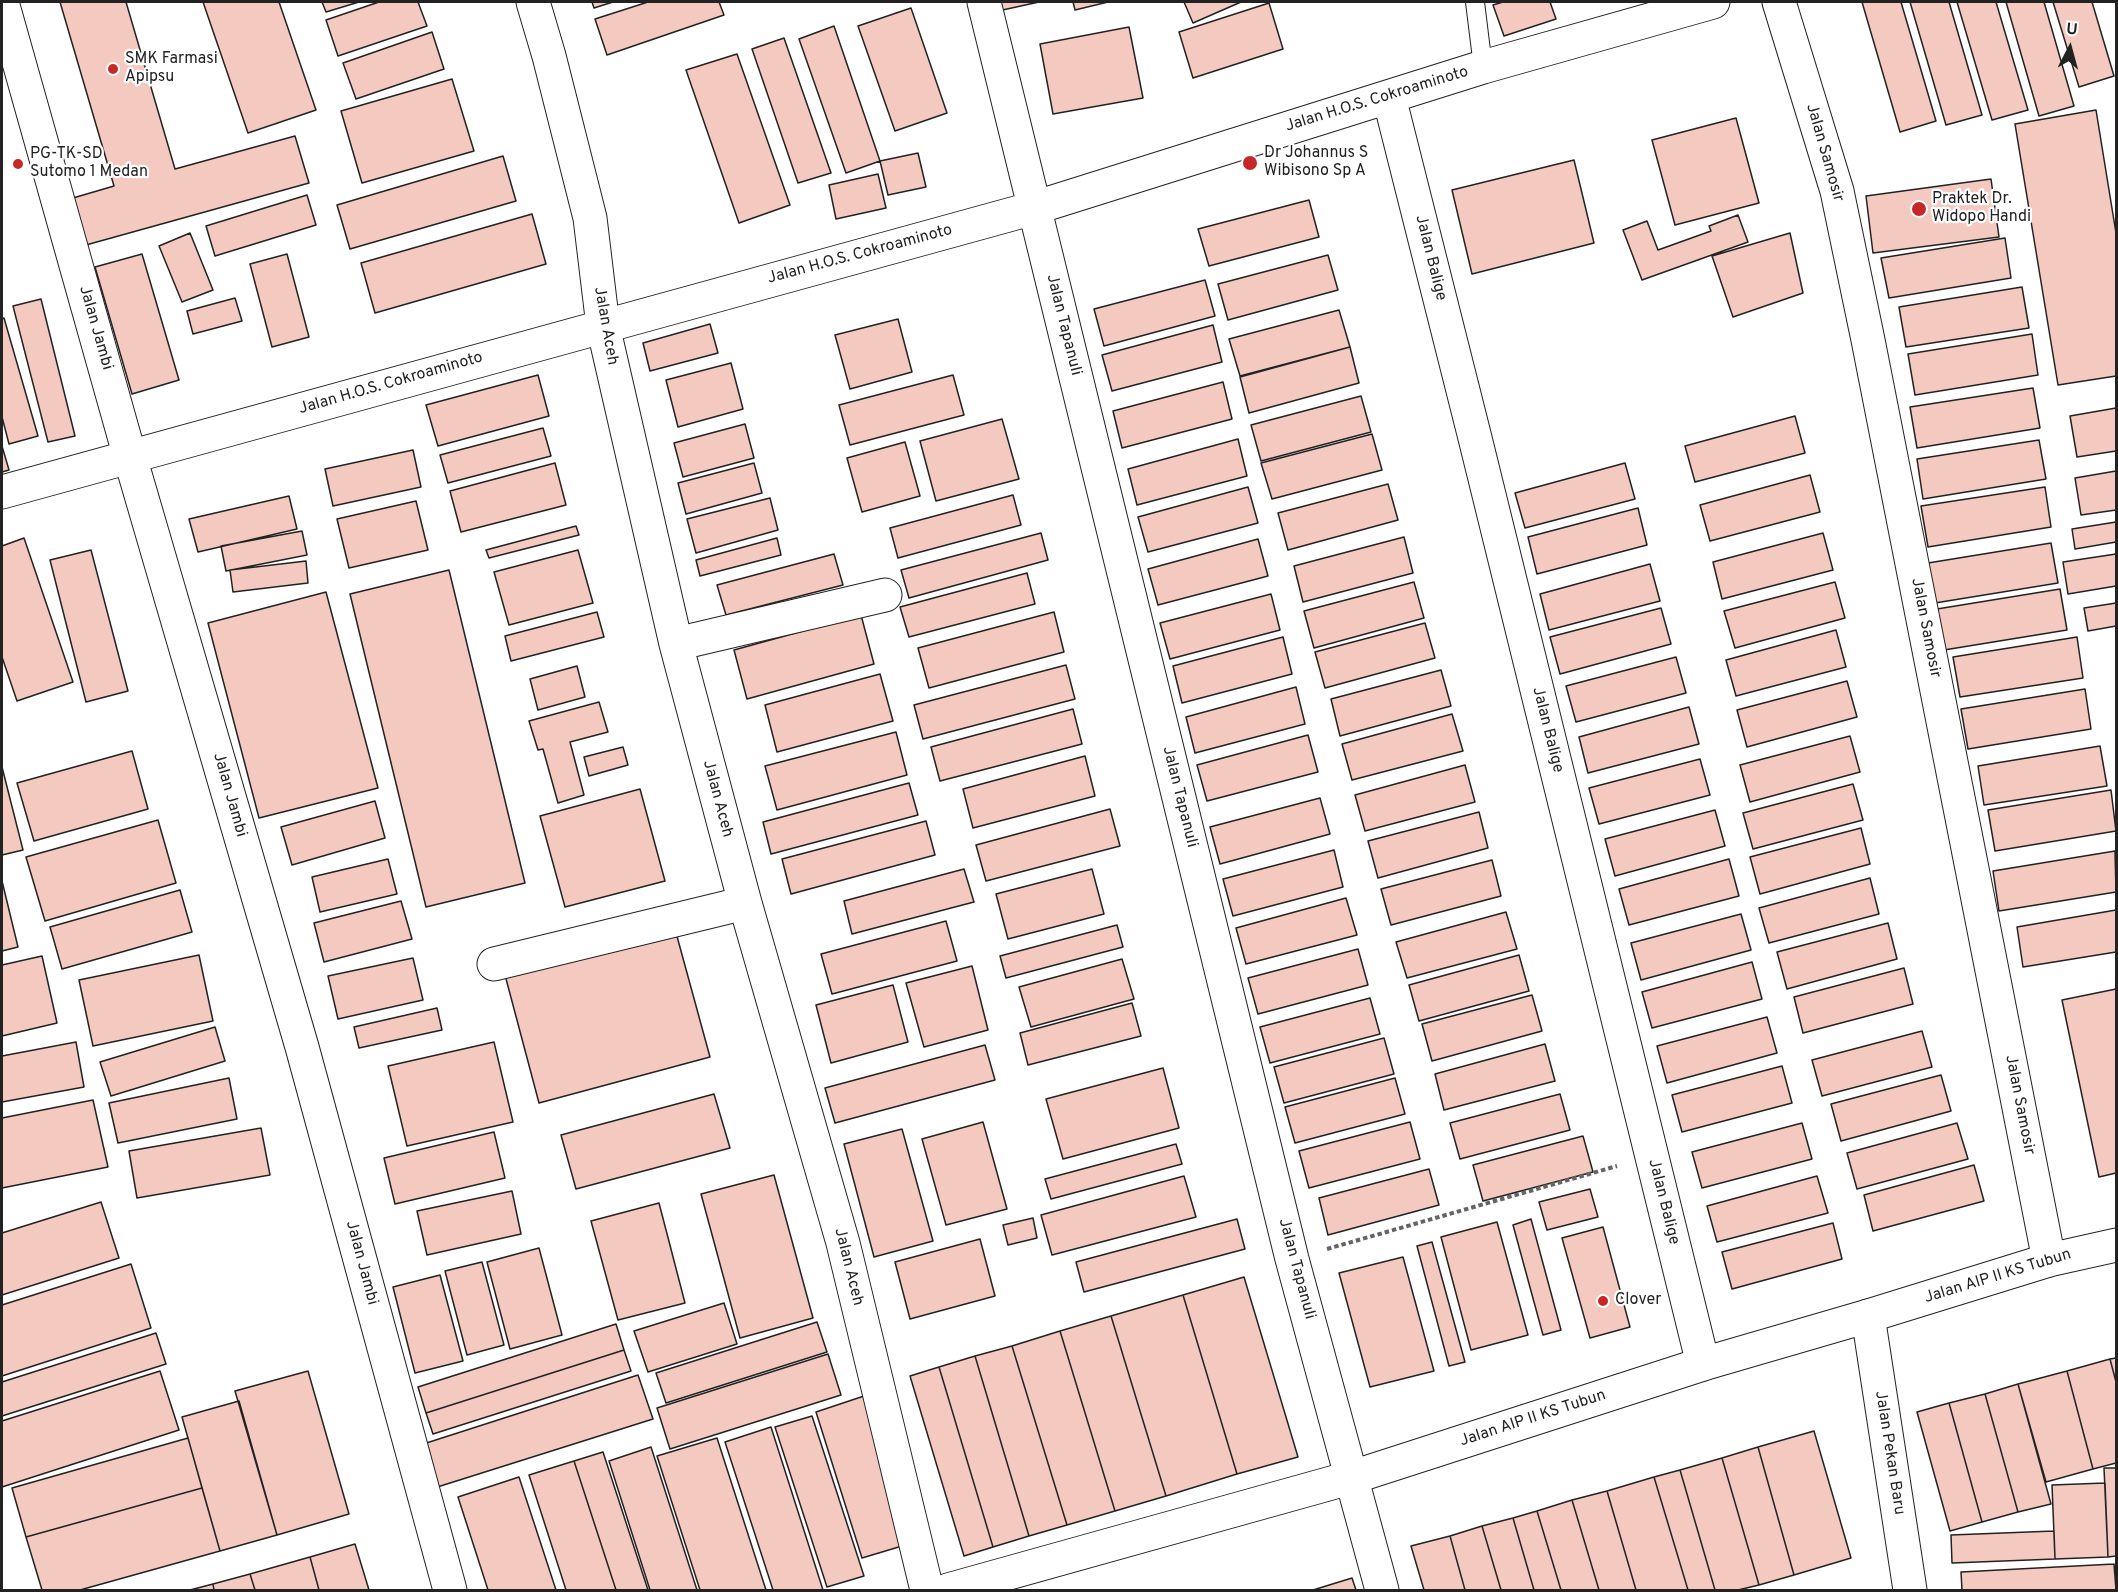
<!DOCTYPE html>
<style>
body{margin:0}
#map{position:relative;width:2118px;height:1592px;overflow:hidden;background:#fff;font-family:Overpass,sans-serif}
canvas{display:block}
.frame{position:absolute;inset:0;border:3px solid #222;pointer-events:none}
.north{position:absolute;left:2040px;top:18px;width:60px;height:60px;-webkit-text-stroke:4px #fff;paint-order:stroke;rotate:6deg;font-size:16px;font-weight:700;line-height:24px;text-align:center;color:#222}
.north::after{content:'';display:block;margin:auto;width:21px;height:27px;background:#222;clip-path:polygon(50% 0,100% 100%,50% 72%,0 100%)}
</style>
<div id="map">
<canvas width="2118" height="1592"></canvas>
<div class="frame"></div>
<div class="north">U</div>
</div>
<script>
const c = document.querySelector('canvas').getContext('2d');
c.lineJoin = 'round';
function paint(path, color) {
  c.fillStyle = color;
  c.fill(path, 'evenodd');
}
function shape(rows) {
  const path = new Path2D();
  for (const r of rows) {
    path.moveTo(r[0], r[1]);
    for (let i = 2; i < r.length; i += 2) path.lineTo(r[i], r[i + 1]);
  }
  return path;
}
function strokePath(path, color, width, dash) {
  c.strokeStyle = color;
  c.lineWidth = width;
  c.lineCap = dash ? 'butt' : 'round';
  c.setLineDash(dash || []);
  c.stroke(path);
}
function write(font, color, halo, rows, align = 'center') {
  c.font = font + ' Overpass,sans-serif';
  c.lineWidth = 4.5;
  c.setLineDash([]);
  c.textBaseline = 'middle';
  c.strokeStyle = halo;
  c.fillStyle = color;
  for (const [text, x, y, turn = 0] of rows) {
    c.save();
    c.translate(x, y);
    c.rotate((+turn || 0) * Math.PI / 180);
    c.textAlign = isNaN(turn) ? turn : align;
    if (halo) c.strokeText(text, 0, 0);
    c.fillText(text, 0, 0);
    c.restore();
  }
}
const building = shape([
 [60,2,126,2,175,169,295,136,309,183,86,245,73,198,114,186,60,2],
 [203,2,279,2,316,110,248,133,203,2],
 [322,2,359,2,326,12,322,2],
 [379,2,418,2,427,26,338,56,326,20,379,2],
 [592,2,613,2,594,8,592,2],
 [648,2,719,2,724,15,607,55,595,19,648,2],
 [996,2,1039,2,998,11,996,2],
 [1073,2,1108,2,1075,10,1073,2],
 [1184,2,1241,2,1193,23,1184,2],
 [1503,2,1550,2,1556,19,1504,36,1493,5,1503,2],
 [1862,2,1901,2,1936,121,1900,132,1862,2],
 [1910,2,1949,2,1982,115,1946,125,1910,2],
 [1957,2,1996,2,2028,110,1992,120,1957,2],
 [2006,2,2044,2,2074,106,2039,116,2006,2],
 [2053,2,2092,2,2114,76,2079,87,2053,2],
 [1269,3,1283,49,1193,78,1179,32,1269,3],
 [911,8,947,113,895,131,858,26,911,8],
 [834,26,880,161,846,173,799,39,834,26],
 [1129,27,1143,98,1053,114,1040,44,1129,27],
 [432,32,444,69,356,99,343,63,432,32],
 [784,38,831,173,798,183,752,49,784,38],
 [737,54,790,205,739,223,686,70,737,54],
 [452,79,474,151,362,183,341,111,452,79],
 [2096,110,2116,233,2116,376,2058,385,2015,124,2096,110],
 [1736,118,1759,203,1675,225,1652,140,1736,118],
 [918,153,926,187,888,195,880,161,918,153],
 [503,156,516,201,350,249,337,205,503,156],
 [1574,160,1594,243,1472,274,1452,190,1574,160],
 [878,174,886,208,836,219,829,185,878,174],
 [1991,179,1999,237,1873,253,1866,196,1991,179],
 [307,195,316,225,215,256,206,226,307,195],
 [1309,200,1319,237,1209,266,1198,229,1309,200],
 [532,214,546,264,375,313,361,263,532,214],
 [1738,215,1748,242,1642,280,1623,230,1647,221,1658,250,1711,231,1709,226,1738,215],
 [190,233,213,290,182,302,159,246,190,233],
 [1790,233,1803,293,1733,317,1712,256,1790,233],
 [2005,238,2011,278,1889,298,1881,258,2005,238],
 [142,254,179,380,132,394,95,267,142,254],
 [287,254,309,337,272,347,250,264,287,254],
 [1328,255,1338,290,1228,320,1218,284,1328,255],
 [1205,280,1215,316,1104,346,1094,309,1205,280],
 [2022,287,2029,328,1906,347,1899,307,2022,287],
 [235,298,242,321,193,334,187,311,235,298],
 [41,299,75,436,48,442,13,306,41,299],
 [1339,310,1350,347,1240,376,1229,339,1339,310],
 [4,318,38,436,9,444,2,417,2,319,4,318],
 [898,319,912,372,850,389,835,335,898,319],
 [710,324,718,353,650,371,643,343,710,324],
 [1213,325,1222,362,1112,391,1102,355,1213,325],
 [2032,334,2038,375,1915,395,1908,354,2032,334],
 [1350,347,1359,383,1249,413,1240,377,1350,347],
 [731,363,743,409,678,427,666,380,731,363],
 [538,375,549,416,438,446,426,405,538,375],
 [953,375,964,415,850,445,839,405,953,375],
 [1223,382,1232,419,1122,448,1113,411,1223,382],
 [2033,388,2040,428,1917,448,1910,407,2033,388],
 [1361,396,1371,432,1261,461,1251,425,1361,396],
 [2116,408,2116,451,2077,457,2070,416,2116,408],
 [1795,416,1805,453,1695,482,1685,446,1795,416],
 [1002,419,1019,479,936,501,920,441,1002,419],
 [745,424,754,458,683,477,674,443,745,424],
 [543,428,551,456,448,483,440,455,543,428],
 [1372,434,1382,470,1272,499,1261,463,1372,434],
 [1238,439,1247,476,1137,505,1128,469,1238,439],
 [2039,440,2046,479,1923,499,1917,459,2039,440],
 [905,442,920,496,862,512,847,458,905,442],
 [2,446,9,470,2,472,2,446],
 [413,450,421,487,333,506,325,469,413,450],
 [555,463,566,505,461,532,450,491,555,463],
 [754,463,762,493,686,514,678,483,754,463],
 [1625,463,1635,499,1525,528,1515,493,1625,463],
 [2116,471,2116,510,2081,515,2075,478,2116,471],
 [1810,475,1820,512,1710,541,1700,505,1810,475],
 [1388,484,1398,520,1288,550,1278,513,1388,484],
 [1248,487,1258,523,1148,552,1138,517,1248,487],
 [2045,487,2051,527,1928,547,1921,506,2045,487],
 [1013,495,1021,525,898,558,890,528,1013,495],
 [289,496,297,529,198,552,189,519,289,496],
 [770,498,778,530,696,553,687,519,770,498],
 [416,501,428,550,349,568,337,519,416,501],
 [1638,508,1647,545,1537,574,1528,537,1638,508],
 [2116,522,2116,542,2075,549,2072,529,2116,522],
 [576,526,579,535,489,558,486,550,576,526],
 [302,531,307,555,226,571,221,546,302,531],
 [1041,533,1048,560,909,598,901,570,1041,533],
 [1823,533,1833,570,1722,599,1713,562,1823,533],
 [1404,537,1413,573,1303,602,1294,566,1404,537],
 [24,538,73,682,17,701,2,657,2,546,24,538],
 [777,538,781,555,700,576,696,560,777,538],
 [1258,539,1268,576,1158,605,1148,569,1258,539],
 [2051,543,2058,583,1935,603,1928,563,2051,543],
 [91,550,128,691,86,702,50,560,91,550],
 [578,550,593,603,509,625,494,572,578,550],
 [834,554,843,585,726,615,717,585,834,554],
 [2116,554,2116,586,2068,594,2063,562,2116,554],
 [306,561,308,583,233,592,230,570,306,561],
 [1650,564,1660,601,1549,630,1540,594,1650,564],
 [449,570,525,883,426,907,350,594,449,570],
 [1027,573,1035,604,909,637,900,607,1027,573],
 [1414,582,1424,618,1314,648,1304,611,1414,582],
 [1835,582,1845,618,1735,648,1724,611,1835,582],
 [2060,589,2067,630,1944,650,1937,609,2060,589],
 [326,592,378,788,259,818,208,623,326,592],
 [1271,594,1280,630,1170,659,1160,623,1271,594],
 [2116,603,2116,626,2088,631,2084,608,2116,603],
 [1661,608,1671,644,1560,674,1550,637,1661,608],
 [597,612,604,637,511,661,505,636,597,612],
 [1054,612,1064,652,929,688,918,648,1054,612],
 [861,615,874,664,747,699,734,650,861,615],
 [1425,623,1435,658,1325,688,1315,652,1425,623],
 [1836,630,1846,667,1736,696,1726,660,1836,630],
 [1283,637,1292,674,1182,703,1173,666,1283,637],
 [2077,637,2083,678,1960,697,1953,657,2077,637],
 [1676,657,1686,693,1576,722,1566,686,1676,657],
 [1066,665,1075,699,923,739,914,705,1066,665],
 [577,666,585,697,538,710,530,679,577,666],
 [1441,670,1451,706,1340,736,1331,699,1441,670],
 [880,674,893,721,777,752,765,705,880,674],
 [1847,681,1857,717,1747,747,1737,710,1847,681],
 [1296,687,1305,724,1195,753,1186,717,1296,687],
 [2085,689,2091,729,1968,749,1961,709,2085,689],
 [599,702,608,732,570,742,584,795,558,803,543,749,538,750,529,721,599,702],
 [1689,707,1699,744,1588,773,1579,737,1689,707],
 [1073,709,1082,744,940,781,931,747,1073,709],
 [1452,714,1463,751,1352,780,1342,744,1452,714],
 [896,732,907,775,777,810,765,766,896,732],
 [1308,735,1318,772,1207,801,1197,765,1308,735],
 [1850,736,1860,772,1750,802,1740,765,1850,736],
 [2100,746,2107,786,1984,805,1978,766,2100,746],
 [623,747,628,765,589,776,584,757,623,747],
 [132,751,148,809,34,841,17,783,132,751],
 [1085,756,1095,796,973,828,963,789,1085,756],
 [1700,759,1710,795,1599,824,1589,788,1700,759],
 [1465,765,1475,802,1365,831,1355,795,1465,765],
 [2,767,23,850,2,855,2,767],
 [909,783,918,815,771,854,763,822,909,783],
 [1853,784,1863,820,1753,849,1743,813,1853,784],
 [640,789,665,881,565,907,540,816,640,789],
 [2111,790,2116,831,1995,851,1988,810,2111,790],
 [1320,798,1330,834,1220,864,1210,827,1320,798],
 [375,801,385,838,292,865,281,827,375,801],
 [1110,809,1120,846,986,881,976,845,1110,809],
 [1715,810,1725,846,1615,876,1605,839,1715,810],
 [1479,812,1488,848,1378,878,1368,841,1479,812],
 [158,820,176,883,45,921,26,857,158,820],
 [926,821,935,855,791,894,782,859,926,821],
 [1861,828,1870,864,1760,894,1750,857,1861,828],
 [1334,850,1343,887,1233,916,1223,879,1334,850],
 [2115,851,2116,892,1999,911,1993,871,2115,851],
 [388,859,397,894,320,912,312,877,388,859],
 [1729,859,1739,896,1629,925,1619,889,1729,859],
 [1492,860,1501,896,1391,925,1381,889,1492,860],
 [964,869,974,902,852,934,844,901,964,869],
 [1092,869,1104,914,1008,939,996,894,1092,869],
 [1870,878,1879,914,1769,943,1759,908,1870,878],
 [2,881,18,947,2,951,2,881],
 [180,890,192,932,62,969,50,927,180,890],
 [1346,898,1357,935,1246,964,1236,928,1346,898],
 [401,901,412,939,324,962,314,923,401,901],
 [2116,910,2116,952,2023,967,2017,927,2116,910],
 [1506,912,1517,949,1407,978,1396,942,1506,912],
 [1741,914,1751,950,1641,980,1631,943,1741,914],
 [946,921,957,961,832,994,821,954,946,921],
 [1888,923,1897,959,1787,989,1777,952,1888,923],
 [1117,925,1123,947,1006,978,1000,956,1117,925],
 [675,929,710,1057,539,1103,505,975,675,929],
 [1358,949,1368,985,1258,1014,1248,978,1358,949],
 [199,955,213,1021,93,1046,79,980,199,955],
 [1519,955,1529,991,1419,1021,1409,985,1519,955],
 [42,956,57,1023,2,1036,2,965,42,956],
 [413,958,423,1000,338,1019,328,976,413,958],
 [1122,959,1134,999,1031,1027,1019,987,1122,959],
 [1752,962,1762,999,1652,1028,1642,992,1752,962],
 [972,966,988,1030,924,1047,906,983,972,966],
 [1904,968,1913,1004,1803,1033,1794,997,1904,968],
 [893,985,908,1042,831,1063,816,1005,893,985],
 [2116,989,2116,1173,2099,1177,2062,1000,2116,989],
 [1532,995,1542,1031,1432,1061,1422,1024,1532,995],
 [1370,998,1380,1034,1270,1063,1260,1027,1370,998],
 [1132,1003,1141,1036,1028,1065,1020,1033,1132,1003],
 [437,1008,442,1030,359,1048,354,1027,437,1008],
 [1767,1017,1777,1053,1667,1083,1657,1046,1767,1017],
 [215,1027,225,1061,111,1096,100,1062,215,1027],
 [1922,1031,1932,1067,1822,1096,1812,1060,1922,1031],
 [1384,1038,1394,1074,1284,1103,1274,1067,1384,1038],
 [76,1042,84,1087,2,1102,2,1056,76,1042],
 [494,1042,513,1122,407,1146,388,1066,494,1042],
 [1545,1044,1555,1081,1444,1110,1435,1074,1545,1044],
 [985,1045,995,1080,835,1123,825,1088,985,1045],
 [1782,1066,1792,1103,1682,1132,1672,1095,1782,1066],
 [1163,1068,1179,1128,1063,1159,1046,1099,1163,1068],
 [1941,1075,1951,1111,1841,1141,1831,1104,1941,1075],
 [229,1078,237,1119,118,1143,109,1103,229,1078],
 [1395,1078,1405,1114,1295,1143,1285,1107,1395,1078],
 [714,1094,730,1148,576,1189,561,1135,714,1094],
 [1560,1094,1570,1130,1460,1159,1450,1123,1560,1094],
 [93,1100,108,1167,2,1188,2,1118,93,1100],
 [983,1122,1007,1209,946,1225,922,1139,983,1122],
 [1410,1122,1420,1159,1309,1188,1299,1151,1410,1122],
 [1802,1123,1812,1159,1702,1188,1692,1152,1802,1123],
 [1957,1123,1968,1159,1857,1189,1847,1153,1957,1123],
 [261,1128,270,1175,137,1198,129,1151,261,1128],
 [902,1129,933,1241,874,1257,844,1144,902,1129],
 [494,1132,505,1178,395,1204,384,1158,494,1132],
 [1583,1136,1593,1172,1483,1201,1473,1165,1583,1136],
 [1176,1144,1182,1164,1051,1199,1045,1179,1176,1144],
 [1974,1165,1984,1201,1873,1231,1864,1195,1974,1165],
 [1429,1169,1439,1205,1328,1235,1319,1198,1429,1169],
 [774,1175,813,1318,740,1338,701,1194,774,1175],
 [1184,1176,1196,1217,1052,1255,1041,1215,1184,1176],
 [1817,1176,1828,1213,1717,1242,1707,1206,1817,1176],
 [1590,1189,1598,1217,1547,1230,1539,1202,1590,1189],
 [512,1191,521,1234,427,1255,417,1211,512,1191],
 [101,1202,119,1258,2,1295,2,1233,101,1202],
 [659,1203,685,1303,618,1320,591,1221,659,1203],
 [1033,1218,1037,1238,1008,1245,1003,1225,1033,1218],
 [1237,1219,1245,1249,1084,1292,1076,1262,1237,1219],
 [1531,1219,1561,1330,1543,1335,1513,1225,1531,1219],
 [1497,1222,1528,1335,1471,1350,1441,1237,1497,1222],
 [1833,1223,1842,1259,1732,1289,1722,1252,1833,1223],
 [1603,1227,1630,1327,1590,1338,1562,1238,1603,1227],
 [980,1239,995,1296,910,1319,895,1262,980,1239],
 [1432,1242,1465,1362,1449,1366,1417,1246,1432,1242],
 [539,1248,562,1335,510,1349,487,1262,539,1248],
 [1403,1257,1434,1371,1370,1387,1339,1273,1403,1257],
 [482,1262,504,1345,467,1355,445,1271,482,1262],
 [131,1264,151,1328,2,1376,2,1305,131,1264],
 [440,1275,463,1361,415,1373,393,1287,440,1275],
 [1244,1277,1298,1457,1237,1474,1183,1295,1244,1277],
 [1183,1295,1237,1474,1166,1496,1111,1316,1183,1295],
 [724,1303,737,1344,648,1372,634,1331,724,1303],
 [1111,1316,1166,1496,1115,1511,1060,1331,1111,1316],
 [817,1322,827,1352,666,1403,656,1373,817,1322],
 [616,1324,624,1350,426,1413,418,1387,616,1324],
 [1060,1331,1115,1511,1067,1525,1012,1346,1060,1331],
 [156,1333,166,1364,2,1416,2,1382,156,1333],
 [1012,1346,1067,1525,1029,1536,975,1356,1012,1346],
 [624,1350,631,1371,433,1434,426,1413,624,1350],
 [828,1354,841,1395,670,1449,657,1408,828,1354],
 [975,1356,1029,1536,993,1547,939,1367,975,1356],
 [2116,1358,2116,1382,2110,1359,2116,1358],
 [2110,1359,2116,1382,2116,1463,2093,1469,2067,1371,2110,1359],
 [939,1367,993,1547,964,1556,910,1376,939,1367],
 [160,1371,179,1430,2,1487,2,1421,160,1371],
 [308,1371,349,1514,277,1535,235,1391,308,1371],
 [2067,1371,2093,1469,2046,1482,2018,1384,2067,1371],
 [638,1375,653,1419,431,1489,417,1446,638,1375],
 [2018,1384,2051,1504,2018,1512,1985,1394,2018,1384],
 [1985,1394,2018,1512,1982,1522,1949,1403,1985,1394],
 [864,1396,912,1543,862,1558,816,1412,864,1396],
 [239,1401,277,1535,220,1551,182,1417,239,1401],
 [1949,1403,1982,1522,1950,1531,1917,1412,1949,1403],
 [812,1416,864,1576,827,1587,775,1427,812,1416],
 [771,1427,823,1590,773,1590,725,1442,771,1427],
 [1814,1431,1851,1558,1794,1575,1758,1447,1814,1431],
 [188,1438,202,1488,26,1537,12,1488,188,1438],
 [717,1438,766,1590,700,1590,657,1456,717,1438],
 [651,1447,697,1590,650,1590,609,1461,651,1447],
 [1758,1447,1794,1575,1759,1585,1722,1458,1758,1447],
 [603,1452,648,1590,616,1590,574,1461,603,1452],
 [1722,1458,1759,1585,1738,1590,1715,1590,1680,1470,1722,1458],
 [574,1461,616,1590,566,1590,529,1475,574,1461],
 [2104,1468,2116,1468,2116,1556,2108,1557,2104,1468],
 [1680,1470,1715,1590,1688,1590,1654,1477,1680,1470],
 [519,1477,556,1590,488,1590,458,1497,519,1477],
 [1654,1477,1688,1590,1636,1590,1607,1491,1654,1477],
 [2105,1483,2108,1557,2055,1559,2052,1485,2105,1483],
 [202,1488,220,1551,80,1590,42,1590,26,1537,202,1488],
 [1607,1491,1636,1590,1599,1590,1572,1500,1607,1491],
 [1572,1500,1599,1590,1561,1590,1537,1511,1572,1500],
 [1537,1511,1561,1590,1534,1590,1513,1518,1537,1511],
 [1513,1518,1534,1590,1501,1590,1482,1526,1513,1518],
 [1482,1526,1501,1590,1465,1590,1450,1536,1482,1526],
 [2054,1531,2055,1559,1952,1563,1951,1535,2054,1531],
 [1450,1536,1465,1590,1424,1590,1411,1546,1450,1536],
 [355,1544,369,1590,319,1590,310,1557,355,1544],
 [310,1557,319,1590,255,1590,250,1574,310,1557],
 [2114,1564,2116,1590,1962,1590,1961,1572,2114,1564],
 [250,1574,255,1590,214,1590,213,1584,250,1574],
 [1352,1578,1356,1590,1313,1590,1352,1578],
 [213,1584,214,1590,190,1590,213,1584]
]);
const path = shape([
 [1327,1249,1617,1166]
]);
const service = shape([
 [1475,2,1483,67]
]);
const minor = shape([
 [2,2,130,457,302,1047,450,1590],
 [533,2,549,56,590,218,603,326,676,644,745,903,843,1243,927,1590],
 [984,2,1292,1259,1382,1590],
 [1779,2,1837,191,1868,340,2049,1260],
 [1389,97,1475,438,1703,1364],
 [2,492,1034,208,1483,67,1713,2],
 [676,644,885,595],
 [494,964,745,903],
 [1868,1316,1910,1590]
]);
const tertiary = shape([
 [948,1590,1353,1477,1703,1364,1868,1316,2049,1260,2116,1245]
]);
const markers = [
 [113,69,6,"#c62828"],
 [1250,163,8,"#c62828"],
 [18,164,6,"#c62828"],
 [1919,209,8,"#c62828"],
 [1603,1301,6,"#c62828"]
];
const poiNames = [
 ["SMK Farmasi",125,60],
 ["Apipsu",125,78],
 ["Dr Johannus S",1264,154],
 ["Wibisono Sp A",1264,172],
 ["PG-TK-SD",30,155],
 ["Sutomo 1 Medan",30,173],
 ["Praktek Dr.",1932,200],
 ["Widopo Handi",1932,218],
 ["Clover",1615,1301]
];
const streetNames = [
 ["Jalan H.O.S. Cokroaminoto",1377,100,-17],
 ["Jalan Samosir",1824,153,74],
 ["Jalan H.O.S. Cokroaminoto",860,255,-15],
 ["Jalan Balige",1430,258,76],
 ["Jalan Tapanuli",1063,325,76],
 ["Jalan Aceh",605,326,80],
 ["Jalan Jambi",95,328,74],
 ["Jalan H.O.S. Cokroaminoto",391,384,-16],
 ["Jalan Samosir",1925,628,79],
 ["Jalan Balige",1547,730,76],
 ["Jalan Jambi",229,795,74],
 ["Jalan Tapanuli",1179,797,76],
 ["Jalan Aceh",717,799,75],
 ["Jalan Samosir",2019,1105,79],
 ["Jalan Balige",1663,1202,76],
 ["Jalan Jambi",361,1263,75],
 ["Jalan Aceh",848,1267,76],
 ["Jalan Tapanuli",1296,1269,75],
 ["Jalan AIP II KS Tubun",1998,1277,-17],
 ["Jalan AIP II KS Tubun",1533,1419,-18],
 ["Jalan Pekan Baru",1889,1453,81]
];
paint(building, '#f3c9c0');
strokePath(building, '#222', 1.5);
strokePath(service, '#222', 20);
strokePath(minor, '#222', 35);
strokePath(tertiary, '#222', 35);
strokePath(path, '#646464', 4, [4.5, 3]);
strokePath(service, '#fff', 18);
strokePath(minor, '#fff', 33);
strokePath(tertiary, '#fff', 33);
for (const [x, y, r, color] of markers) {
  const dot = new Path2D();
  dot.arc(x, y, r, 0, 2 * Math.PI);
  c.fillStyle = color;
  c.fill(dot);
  strokePath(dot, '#fff', 2);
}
write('16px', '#222', '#fff', poiNames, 'left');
write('16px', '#222', '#fff', streetNames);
</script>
